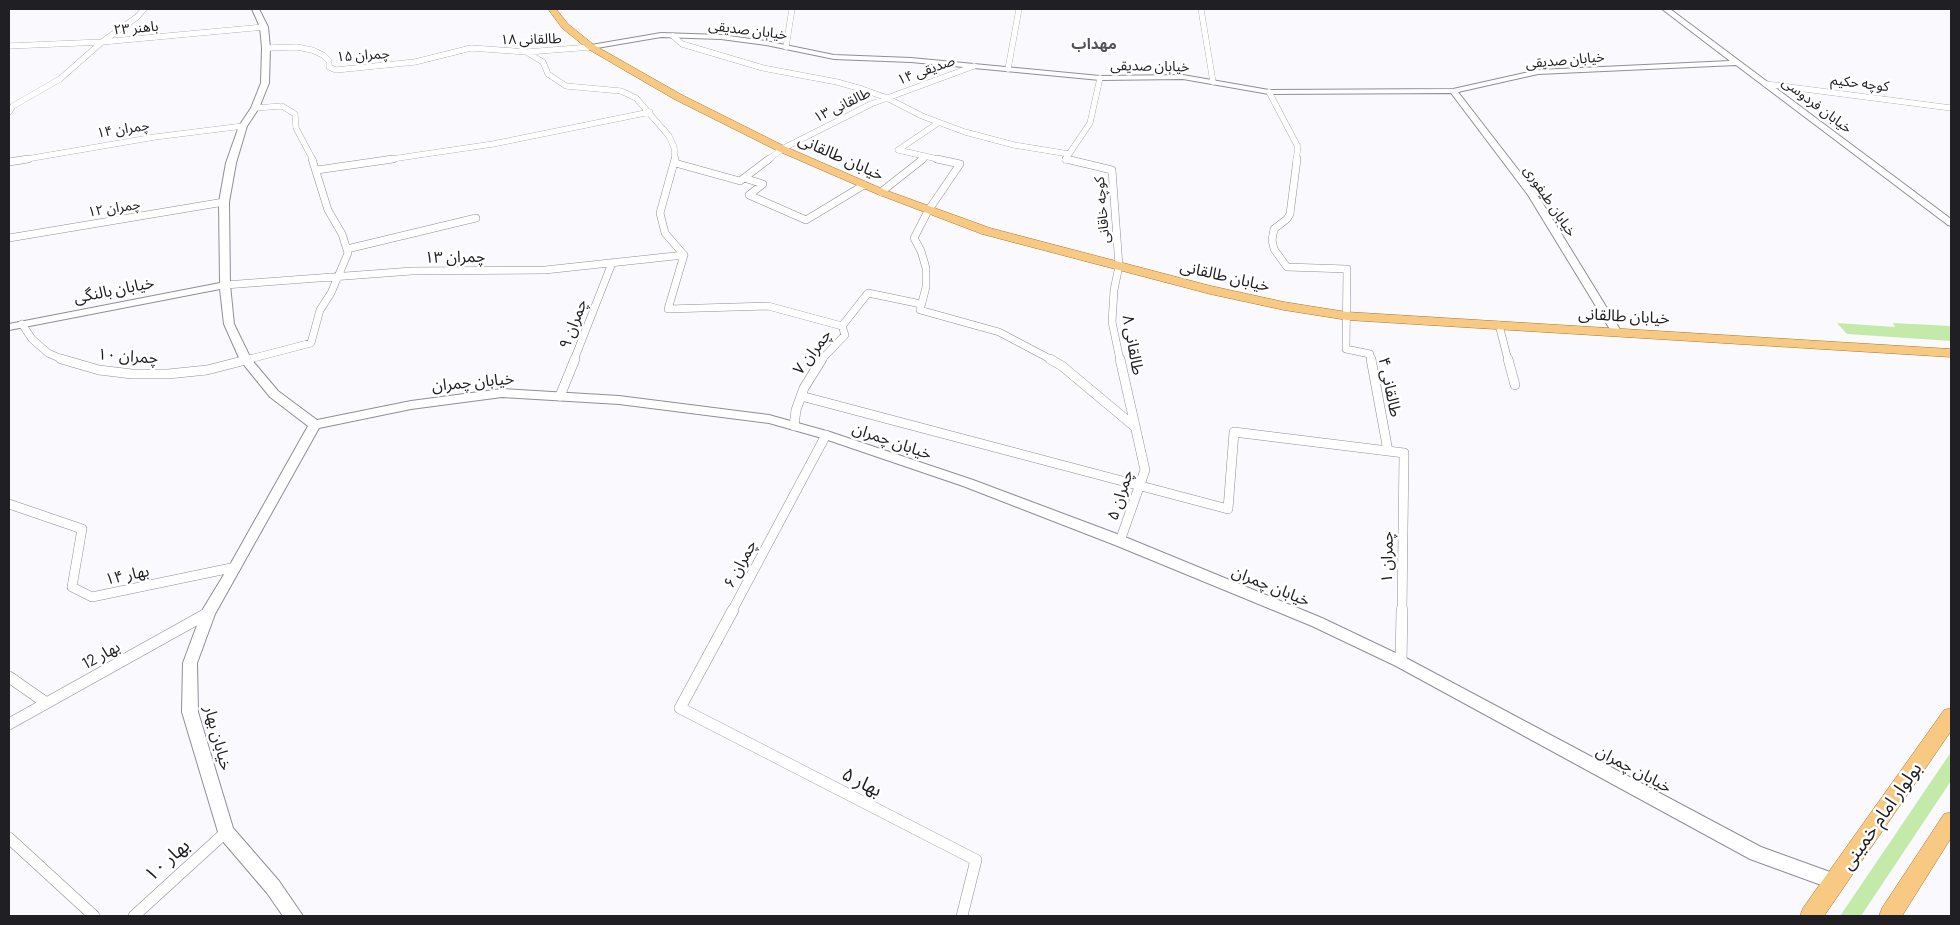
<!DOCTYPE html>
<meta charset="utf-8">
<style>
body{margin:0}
#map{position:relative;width:1960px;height:925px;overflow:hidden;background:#fafafe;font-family:Barlow,sans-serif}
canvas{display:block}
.frame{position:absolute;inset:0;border:10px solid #202024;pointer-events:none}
</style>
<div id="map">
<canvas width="1960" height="925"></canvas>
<div class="frame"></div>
</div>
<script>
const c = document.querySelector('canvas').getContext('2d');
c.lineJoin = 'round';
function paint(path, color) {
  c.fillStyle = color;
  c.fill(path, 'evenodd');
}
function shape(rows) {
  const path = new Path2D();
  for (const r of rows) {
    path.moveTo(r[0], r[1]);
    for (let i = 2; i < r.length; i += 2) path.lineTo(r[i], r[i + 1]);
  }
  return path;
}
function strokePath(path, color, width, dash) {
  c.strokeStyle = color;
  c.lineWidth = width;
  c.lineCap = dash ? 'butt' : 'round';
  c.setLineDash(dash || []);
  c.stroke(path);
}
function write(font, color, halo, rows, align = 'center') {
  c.font = font + ' Barlow,"Noto Sans Arabic",sans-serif';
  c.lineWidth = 5;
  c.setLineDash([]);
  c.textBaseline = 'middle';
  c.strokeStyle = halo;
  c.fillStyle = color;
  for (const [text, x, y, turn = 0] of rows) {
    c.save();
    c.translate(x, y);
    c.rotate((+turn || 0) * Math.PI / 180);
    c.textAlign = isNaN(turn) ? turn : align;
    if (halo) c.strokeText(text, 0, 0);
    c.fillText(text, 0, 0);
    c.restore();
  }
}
const green = shape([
 [1837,323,1895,327,1893,323,1951,326,1951,341,1847,334],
 [1951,752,1951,781,1861,916,1840,916]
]);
const streetFar3 = shape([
 [1201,9,1213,82],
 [673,36,682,44,763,68,837,82,862,89,887,98,922,116,965,132,1014,145,1069,154],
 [9,46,102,42,264,27],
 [786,47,792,9],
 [266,48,297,47,312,50,323,55,329,61,329,67,336,70,415,62,471,48,527,52,591,47],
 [528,53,543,62,548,74,566,86,621,91,636,98,669,136,674,147,675,160],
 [1008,69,1019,9],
 [1766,84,1951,108],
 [1269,92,1298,147,1296,160],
 [255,108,282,106,295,114,296,128,313,160],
 [9,112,13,106,60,79,102,42,137,17,144,9],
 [938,123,898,150,942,160],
 [21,160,155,137,243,126],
 [385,160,493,144,650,112],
 [768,160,782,149,871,104,974,66],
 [921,160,925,157],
 [1065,160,1090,123,1100,78]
]);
const streetFar2 = shape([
 [675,159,660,213,665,233,684,255],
 [937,159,960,164,928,211,914,238,921,251,926,268,926,287,920,310,999,332,1052,360],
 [1066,159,1112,170,1119,266,1114,290,1112,322,1120,360],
 [1297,159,1290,214,1287,219,1274,229,1272,240,1274,249,1287,267,1347,269,1346,349,1370,354,1371,360],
 [9,162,28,159],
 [675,163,740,181,769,159],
 [317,170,393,159],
 [744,178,763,184,749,195,806,220,864,185],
 [881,192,923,159],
 [9,238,224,202],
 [347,249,476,218],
 [684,255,668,309,768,306,842,326],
 [225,285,412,271,545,270,684,255],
 [22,324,32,339,48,353,64,360],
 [1499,325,1508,360],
 [842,326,868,293,921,304],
 [246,360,311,343,320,310,331,293,348,253,342,234,328,210,312,159],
 [574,360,612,263],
 [821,360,845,335,842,326]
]);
const streetFar1 = shape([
 [61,359,99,370,132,374,168,374,207,370,250,359],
 [1050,359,1062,366,1135,427],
 [1371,359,1388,451],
 [1508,359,1515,385],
 [560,396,575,359],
 [801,396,1228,509,1234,432,1404,453,1402,611],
 [794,426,796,410,804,388,822,359],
 [9,504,82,529,72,587,92,597,236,567],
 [1120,541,1145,470,1120,359],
 [732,611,826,435]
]);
const street = shape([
 [733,610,680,708,976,860,962,916],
 [1401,662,1402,610],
 [9,677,45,702],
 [9,724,208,613],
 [9,838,94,916],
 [134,916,226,832]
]);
const secondary = shape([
 [252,9,259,9,268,27,270,48,269,83,259,108,247,126,236,163,229,202,230,285,234,324,251,359,278,391,317,420,411,401,502,389,619,396,769,415,830,432,973,480,1125,537,1322,618,1406,658,1761,847,1841,876,1844,882,1841,888,1835,890,1750,859,1396,666,1312,626,1115,545,963,486,822,438,769,423,619,404,502,397,411,409,319,428,215,614,197,663,198,712,233,828,279,881,303,916,283,916,267,893,220,838,218,832,182,712,183,663,203,609,231,563,308,426,270,397,240,360,224,324,220,289,9,330,9,324,220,283,219,202,226,163,239,126,251,108,261,83,262,48,260,27,252,9],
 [1662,9,1670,9,1951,219,1951,226,1948,225,1736,65,1538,74,1458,92,1537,194,1621,331,1616,334,1611,331,1528,195,1451,93,1269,94,1183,79,1100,80,911,62,834,59,766,45,721,39,661,37,591,49,587,47,591,45,661,33,721,35,766,41,834,55,911,58,1100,76,1183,75,1269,90,1453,89,1538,70,1730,61,1662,9]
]);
const primary = shape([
 [548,9,556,9,568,24,594,45,682,95,786,147,885,190,990,228,1211,286,1284,302,1347,312,1951,349,1951,357,1347,320,1284,310,1210,294,982,234,877,194,778,151,674,99,588,49,562,28,548,9],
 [1951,708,1951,731,1824,916,1800,916,1803,908,1944,710,1951,708],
 [1951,812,1951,838,1902,916,1879,916,1882,908,1944,814,1951,812]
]);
const farStreetnames = [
 ["باهنر ۲۳",136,28,-5],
 ["خیابان صدیقی",748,30,7],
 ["طالقانی ۱۸",531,39,-1],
 ["چمران ۱۵",363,55,-4],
 ["خیابان صدیقی",1565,60,-5],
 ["خیابان صدیقی",1150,66,1],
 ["صدیقی ۱۴",926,70,-20],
 ["کوچه حکیم",1860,83,7],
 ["طالقانی ۱۳",842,105,-26],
 ["خیابان فردوسی",1817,105,37],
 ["چمران ۱۴",123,129,-9],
 ["خیابان طیفوری",1550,201,56],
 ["چمران ۱۲",114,208,-9],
 ["کوچه خاقانی",1102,210,-95]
];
const farNeighbourhoodnames = [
 ["مهداب",1094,44]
];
const streetNames = [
 ["خیابان طالقانی",841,157,24],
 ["چمران ۱۳",455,257,-1],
 ["خیابان طالقانی",1225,276,13],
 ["خیابان بالنگی",114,290,-11],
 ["خیابان طالقانی",1624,316,3],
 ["چمران ۹",573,324,-69],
 ["طالقانی ۸",1133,345,80],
 ["چمران ۷",812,352,-53],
 ["چمران ۱۰",128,356,4],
 ["خیابان چمران",473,382,-5],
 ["طالقانی ۴",1390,387,78],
 ["خیابان چمران",892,441,19],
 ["چمران ۵",1120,495,-72],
 ["چمران ۱",1387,557,-89],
 ["چمران ۶",740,564,-62],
 ["بهار ۱۴",127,575,-12],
 ["خیابان چمران",1271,586,22],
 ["بهار 12",101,655,-29],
 ["خیابان بهار",218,738,75],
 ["خیابان چمران",1634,769,28]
];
const nearStreetnames = [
 ["بهار ۵",862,782,27],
 ["بولوار امام خمینی",1881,816,-55],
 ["بهار ۱۰",167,860,-42]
];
paint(green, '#c4eaaa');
strokePath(streetFar3, '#8e8f97', 6);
strokePath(streetFar2, '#8e8f97', 8);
strokePath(streetFar1, '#8e8f97', 10);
strokePath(street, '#8e8f97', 12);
strokePath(secondary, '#8e8f97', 2);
strokePath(primary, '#a8762b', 1);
strokePath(streetFar3, '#fff', 5.5);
strokePath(streetFar2, '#fff', 7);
strokePath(streetFar1, '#fff', 9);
strokePath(street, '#fff', 11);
paint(secondary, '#fff');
paint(primary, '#f7c982');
write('14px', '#202024', '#fff', farStreetnames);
write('bold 15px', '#52535a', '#fff', farNeighbourhoodnames);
write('16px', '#202024', '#fff', streetNames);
write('19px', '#202024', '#fff', nearStreetnames);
</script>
